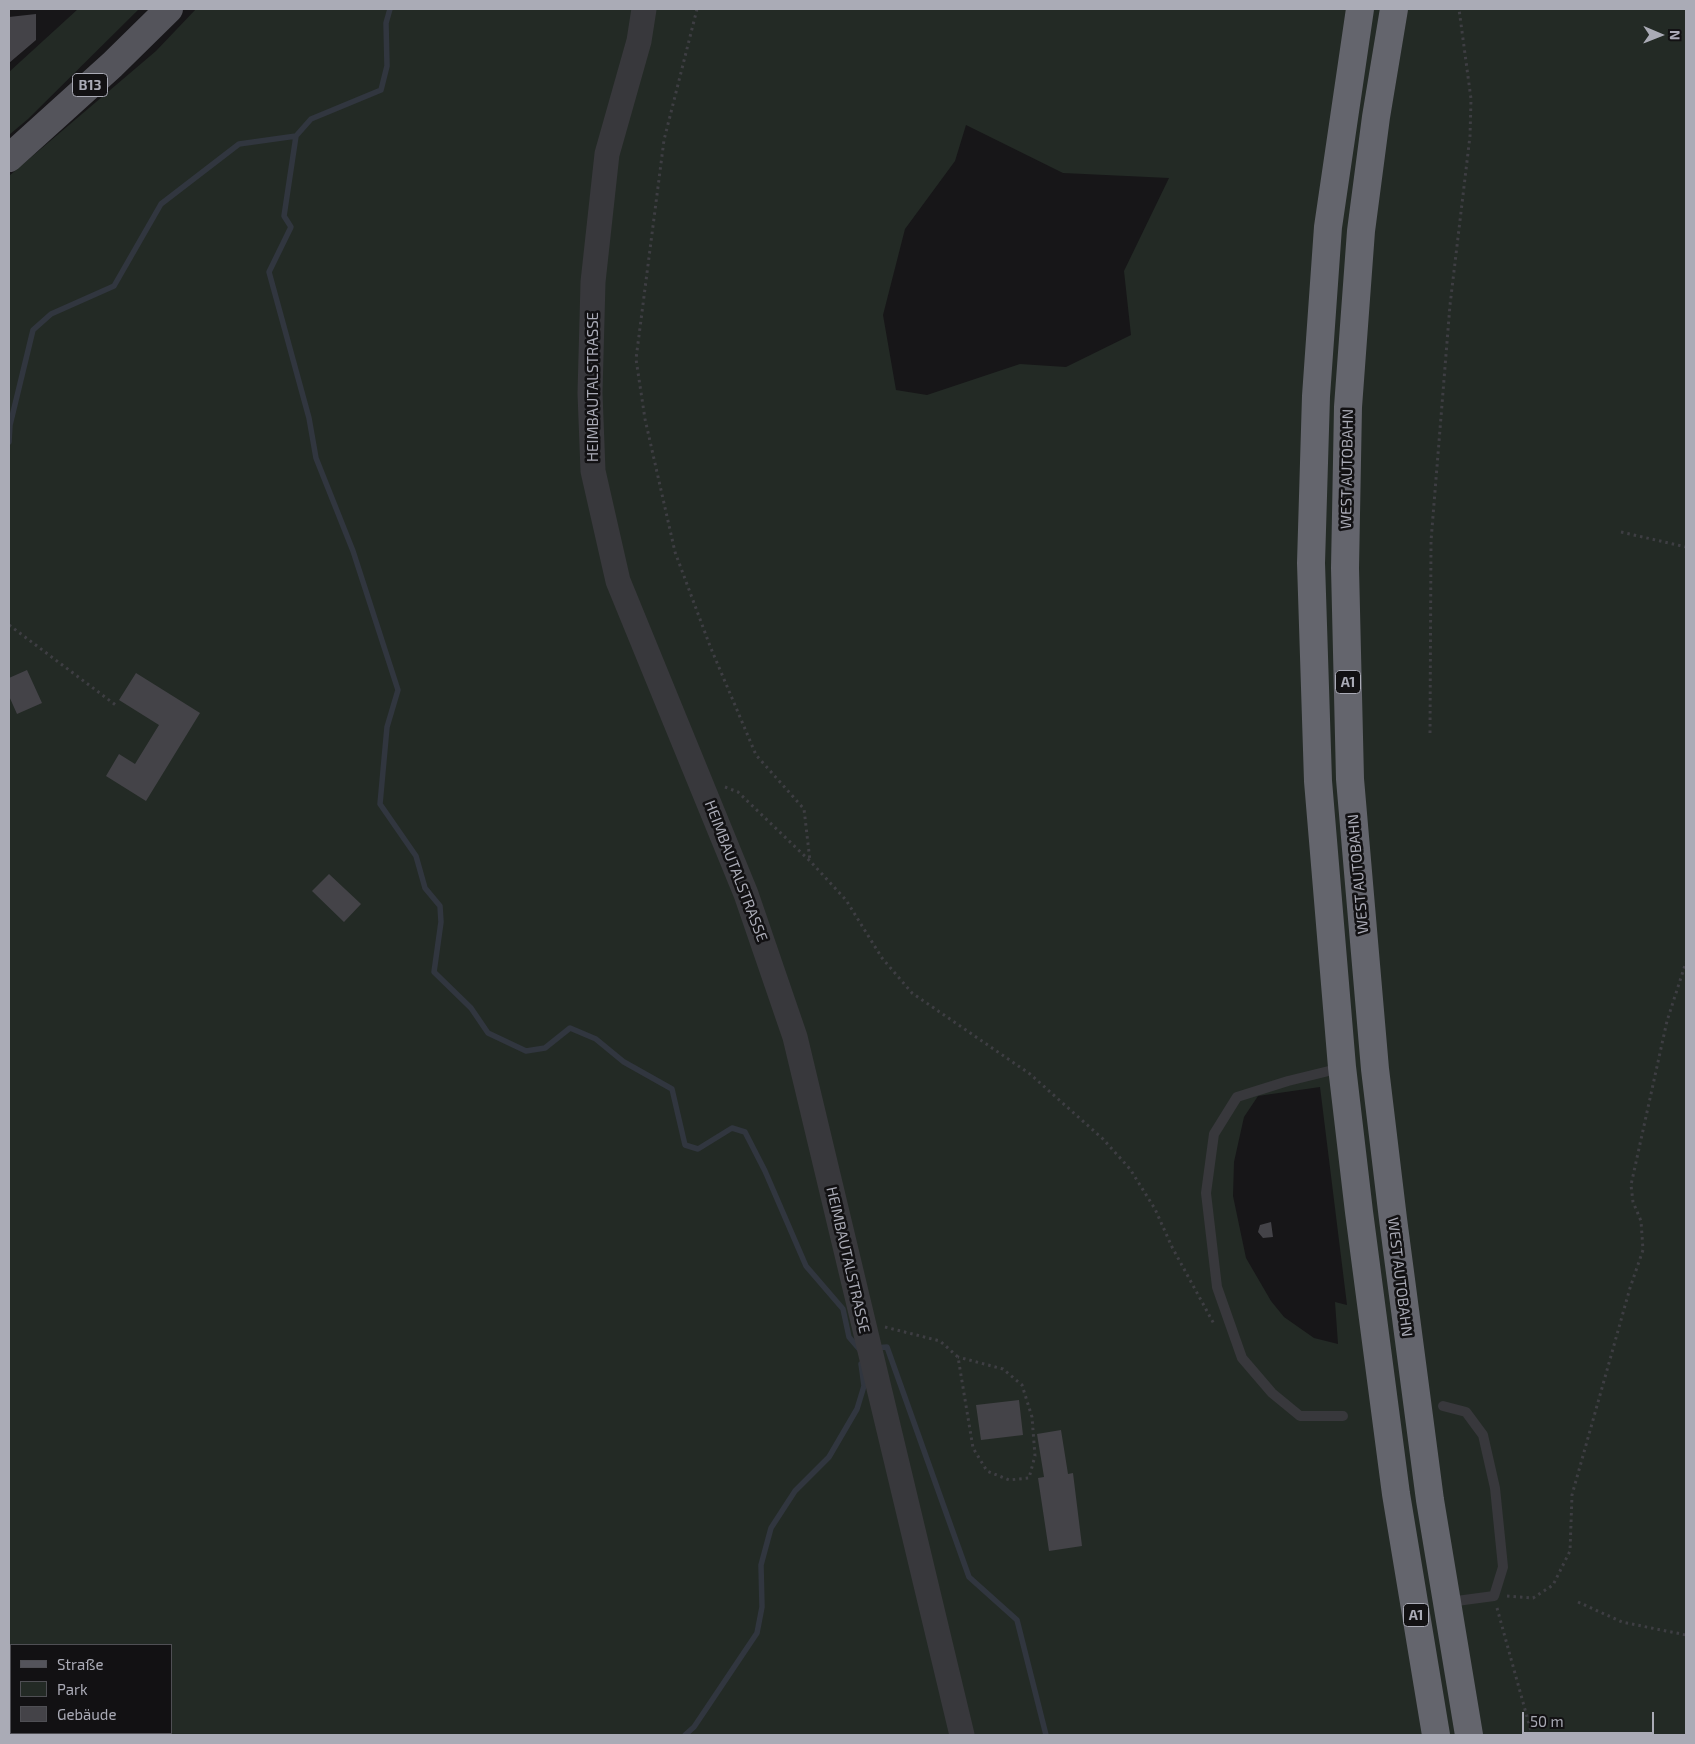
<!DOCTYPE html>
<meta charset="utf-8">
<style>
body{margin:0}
#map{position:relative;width:1695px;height:1744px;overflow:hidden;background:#171618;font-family:"Exo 2",sans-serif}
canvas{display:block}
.frame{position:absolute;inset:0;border:10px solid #aaabb6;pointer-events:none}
.legend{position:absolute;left:10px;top:1644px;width:162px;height:90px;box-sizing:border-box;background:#121113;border:1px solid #4f4f54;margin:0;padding:6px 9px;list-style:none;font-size:15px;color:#aaabb6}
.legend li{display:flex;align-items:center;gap:10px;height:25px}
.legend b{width:25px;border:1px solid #4f4f54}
.north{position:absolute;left:1635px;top:10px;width:50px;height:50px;-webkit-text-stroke:4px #121113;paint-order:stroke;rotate:91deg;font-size:14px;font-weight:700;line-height:20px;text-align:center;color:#aaabb6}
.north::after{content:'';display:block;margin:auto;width:18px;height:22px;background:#aaabb6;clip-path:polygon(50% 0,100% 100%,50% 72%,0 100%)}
.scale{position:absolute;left:1522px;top:1712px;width:132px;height:22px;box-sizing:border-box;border:2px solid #aaabb6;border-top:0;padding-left:6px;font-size:15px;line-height:18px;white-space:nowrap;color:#aaabb6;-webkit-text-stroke:4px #121113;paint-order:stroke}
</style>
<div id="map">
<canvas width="1695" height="1744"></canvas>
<div class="frame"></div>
<ul class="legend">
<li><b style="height:6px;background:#54545b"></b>Straße</li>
<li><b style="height:14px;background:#232a25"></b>Park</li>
<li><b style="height:14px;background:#444348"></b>Gebäude</li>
</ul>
<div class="north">N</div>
<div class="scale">50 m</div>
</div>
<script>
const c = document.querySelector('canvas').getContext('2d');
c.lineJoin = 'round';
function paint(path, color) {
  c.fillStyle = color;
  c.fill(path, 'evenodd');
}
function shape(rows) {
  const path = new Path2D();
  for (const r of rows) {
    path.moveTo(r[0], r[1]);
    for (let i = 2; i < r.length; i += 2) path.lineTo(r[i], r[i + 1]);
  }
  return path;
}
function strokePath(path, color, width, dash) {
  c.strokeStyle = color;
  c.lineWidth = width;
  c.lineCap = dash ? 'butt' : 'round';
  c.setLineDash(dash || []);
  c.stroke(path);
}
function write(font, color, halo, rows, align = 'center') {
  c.font = font + ' "Exo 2",sans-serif';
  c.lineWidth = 5;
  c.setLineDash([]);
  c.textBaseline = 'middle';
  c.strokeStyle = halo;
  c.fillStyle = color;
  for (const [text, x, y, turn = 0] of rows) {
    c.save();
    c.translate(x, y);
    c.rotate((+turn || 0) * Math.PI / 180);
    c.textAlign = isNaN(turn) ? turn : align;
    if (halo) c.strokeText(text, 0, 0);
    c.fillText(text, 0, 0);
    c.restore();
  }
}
const green = shape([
 [78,9,139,9,28,119,9,135,9,72],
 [196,9,1686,9,1686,1735,9,1735,9,176,156,51],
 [966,125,1063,173,1169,178,1124,271,1131,335,1066,367,1020,364,927,395,896,390,883,315,905,229,955,161],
 [1320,1087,1347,1305,1335,1302,1338,1344,1314,1338,1284,1317,1271,1301,1246,1258,1233,1196,1234,1162,1244,1117,1258,1096],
 [11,1645,171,1645,171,1733,11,1733]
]);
const stream = shape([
 [390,9,386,23,387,66,381,90,311,119,296,136,284,216,291,227,269,272,309,418,316,458,353,551,398,690,387,727,380,804,416,856,425,888,440,906,441,922,434,972,471,1008,488,1033,526,1051,545,1048,570,1028,596,1039,624,1062,672,1089,685,1145,698,1149,732,1128,745,1132,765,1171,806,1266,843,1309,849,1337,860,1350],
 [9,442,10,425,33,330,51,314,114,286,161,204,239,144,296,136],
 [874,1348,887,1347,969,1577,1017,1620,1046,1735],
 [685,1735,694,1727,757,1633,762,1607,761,1565,771,1528,795,1491,829,1457,857,1409,864,1386,861,1364]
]);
const building = shape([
 [36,14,36,40,9,63,9,17],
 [27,670,42,703,17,714,9,696,9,678],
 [136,673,200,713,146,801,106,776,119,754,135,764,159,725,119,700],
 [329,874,361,904,344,922,312,891],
 [1271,1222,1273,1237,1263,1238,1258,1232,1260,1225],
 [1019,1400,1023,1435,981,1440,976,1405],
 [1061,1430,1068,1474,1073,1473,1082,1546,1049,1551,1038,1478,1044,1477,1037,1434]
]);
const path = shape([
 [697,9,664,140,636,359,645,419,675,552,710,646,756,755,804,809,810,861],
 [1621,532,1686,547],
 [9,625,117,706],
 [1430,733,1431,541,1450,305,1470,136,1471,99,1459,9],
 [725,787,738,792,810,861,846,900,882,958,912,993,1030,1074,1103,1139,1130,1169,1155,1209,1172,1247,1214,1324],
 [885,1327,940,1341,958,1357,973,1448,987,1471,1009,1480,1029,1478,1035,1456,1032,1417,1022,1385,1003,1369,958,1357],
 [1507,1596,1533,1598,1553,1585,1570,1551,1572,1495,1630,1288,1643,1250,1641,1221,1633,1202,1631,1185,1667,1021,1686,962],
 [1578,1602,1622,1622,1686,1635],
 [1497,1608,1532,1735]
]);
const service = shape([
 [1341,1068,1288,1081,1237,1097,1214,1134,1206,1193,1217,1287,1242,1358,1272,1393,1300,1416,1343,1416],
 [1443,1406,1466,1412,1483,1435,1495,1488,1503,1567,1494,1596,1449,1602]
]);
const tertiary = shape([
 [644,9,639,41,607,154,593,282,590,393,593,471,618,581,746,894,795,1037,962,1735]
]);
const primary = shape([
 [9,158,112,65,169,9]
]);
const motorway = shape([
 [1360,9,1328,227,1316,396,1311,563,1318,781,1342,1067,1359,1212,1396,1494,1436,1735],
 [1394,9,1376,117,1361,231,1348,407,1345,568,1350,779,1375,1069,1393,1219,1430,1500,1469,1735]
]);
const shields = [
 [90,85,35],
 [1348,682,25],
 [1416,1615,25]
];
const shieldNames = [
 ["B13",90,85],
 ["A1",1348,682],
 ["A1",1416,1615]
];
const streetNames = [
 ["HEIMBAUTALSTRASSE",593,387,-90],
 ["WEST AUTOBAHN",1347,469,-89],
 ["HEIMBAUTALSTRASSE",736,871,69],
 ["WEST AUTOBAHN",1358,874,-95],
 ["HEIMBAUTALSTRASSE",848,1260,77],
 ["WEST AUTOBAHN",1400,1277,83]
];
paint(green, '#232a25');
strokePath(stream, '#31363f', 5.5);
paint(building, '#444348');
strokePath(path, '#3e3e43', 3, [2.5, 4]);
strokePath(service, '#38383c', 10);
strokePath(tertiary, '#38383c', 25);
strokePath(primary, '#54545b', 28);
strokePath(motorway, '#64656d', 28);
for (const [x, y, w] of shields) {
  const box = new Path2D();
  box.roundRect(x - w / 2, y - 11.5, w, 23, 4);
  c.fillStyle = '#121113';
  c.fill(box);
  strokePath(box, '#aaabb6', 1);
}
write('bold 14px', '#aaabb6', null, shieldNames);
write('15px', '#aaabb6', '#121113', streetNames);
</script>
